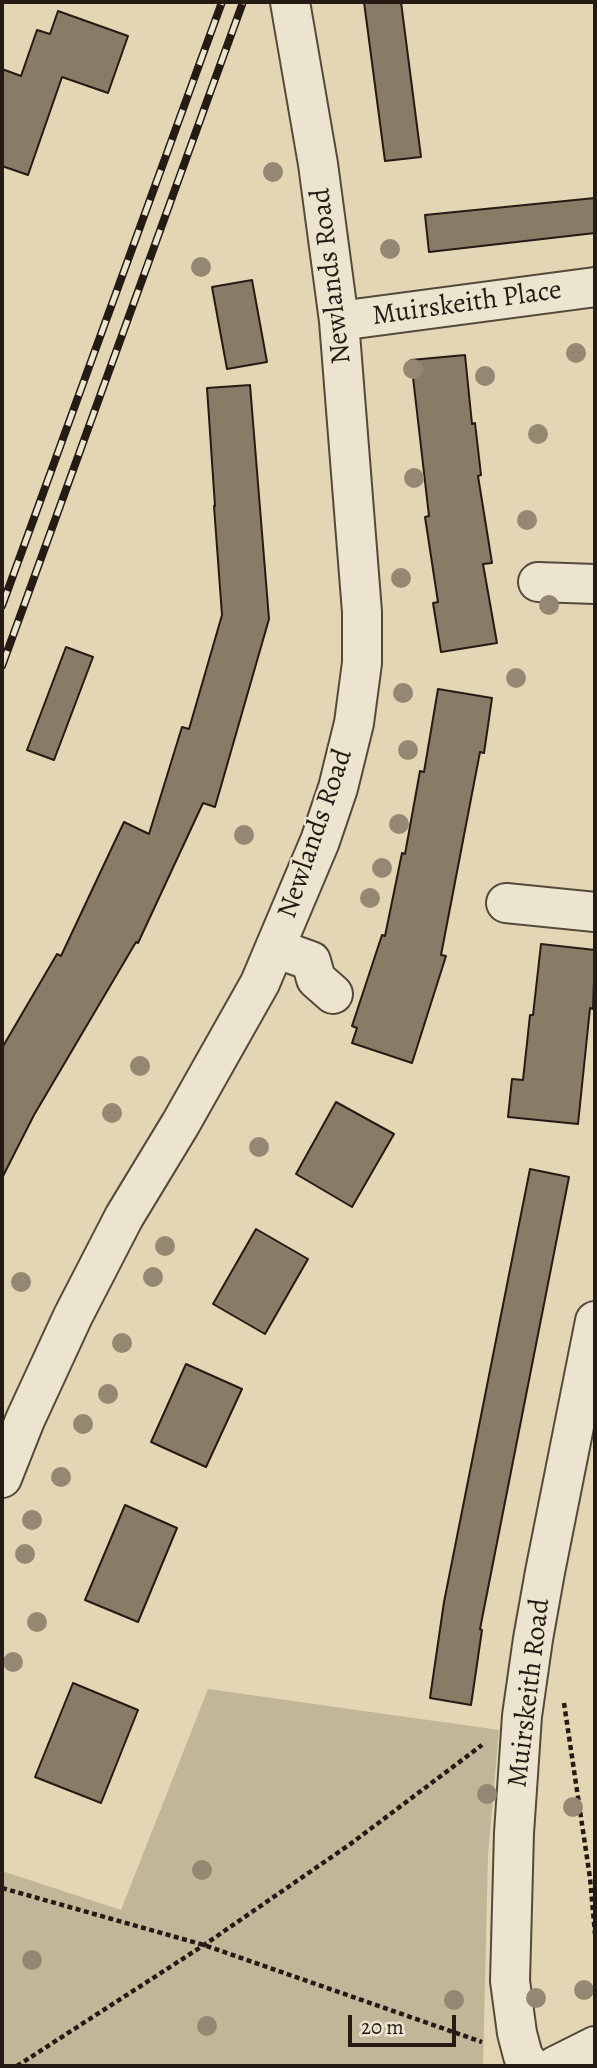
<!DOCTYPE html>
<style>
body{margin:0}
#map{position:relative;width:597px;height:2068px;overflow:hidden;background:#e2d6b4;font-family:Alegreya,serif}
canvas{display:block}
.frame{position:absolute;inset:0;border:4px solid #261a14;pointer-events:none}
.scale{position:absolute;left:348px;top:2015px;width:108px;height:32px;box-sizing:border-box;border:4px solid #261a14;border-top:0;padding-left:9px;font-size:21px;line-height:24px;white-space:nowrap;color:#261a14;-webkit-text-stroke:5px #ece4ce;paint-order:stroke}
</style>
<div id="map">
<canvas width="597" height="2068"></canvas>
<div class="frame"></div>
<div class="scale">20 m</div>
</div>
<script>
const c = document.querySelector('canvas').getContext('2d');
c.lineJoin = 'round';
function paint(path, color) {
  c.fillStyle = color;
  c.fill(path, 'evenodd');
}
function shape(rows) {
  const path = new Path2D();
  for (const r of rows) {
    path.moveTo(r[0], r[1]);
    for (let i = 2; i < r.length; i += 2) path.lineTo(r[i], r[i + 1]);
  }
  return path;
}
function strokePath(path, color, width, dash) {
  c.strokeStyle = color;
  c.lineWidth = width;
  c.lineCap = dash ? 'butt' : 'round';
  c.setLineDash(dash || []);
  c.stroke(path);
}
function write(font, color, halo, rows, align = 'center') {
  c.font = font + ' Alegreya,serif';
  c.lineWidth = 5;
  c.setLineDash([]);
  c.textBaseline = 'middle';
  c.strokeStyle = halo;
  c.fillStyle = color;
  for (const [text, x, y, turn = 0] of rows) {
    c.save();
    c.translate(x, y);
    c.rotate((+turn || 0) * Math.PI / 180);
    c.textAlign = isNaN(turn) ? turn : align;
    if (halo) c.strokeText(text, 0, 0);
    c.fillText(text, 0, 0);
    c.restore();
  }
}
const green = shape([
 [208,1689,499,1730,488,1855,483,2066,2,2066,2,1871,121,1910]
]);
const building = shape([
 [364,2,401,2,421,157,385,161,364,2],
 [58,11,128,36,108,93,62,77,28,175,2,166,2,69,21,76,37,30,50,34,58,11],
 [595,198,595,233,429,252,425,215,595,198],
 [252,280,267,362,227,369,212,287,252,280],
 [465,355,472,424,475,423,481,475,478,476,492,563,483,564,497,643,441,652,433,603,438,602,425,517,429,516,411,360,465,355],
 [250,385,269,619,215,807,203,803,138,943,136,942,34,1115,2,1178,2,1048,57,954,61,956,124,822,149,834,182,727,189,729,222,615,214,506,215,506,207,388,250,385],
 [66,647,93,657,54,760,27,750,66,647],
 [438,689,492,698,484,753,480,752,441,955,446,956,412,1063,352,1043,357,1028,352,1026,382,935,385,936,402,853,405,854,420,771,424,772,438,689],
 [541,944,595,950,593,1009,590,1008,578,1124,508,1117,512,1079,523,1080,530,1015,533,1015,541,944],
 [336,1102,394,1134,352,1207,296,1174,336,1102],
 [530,1169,569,1177,480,1629,482,1630,471,1705,430,1698,444,1602,530,1169],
 [256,1229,308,1259,265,1334,213,1304,256,1229],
 [186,1364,242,1389,206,1467,151,1442,186,1364],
 [125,1505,177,1528,138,1622,85,1600,125,1505],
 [73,1683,138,1710,101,1803,35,1777,73,1683]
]);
const path = shape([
 [564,1703,590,1878,595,1934],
 [2,1888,204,1945,482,2042],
 [17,2066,204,1945,349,1845,482,1745]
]);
const minor = shape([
 [339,321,595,287],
 [538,582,595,584],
 [506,903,595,912],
 [275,948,311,961,316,979,333,994],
 [2,1478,25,1420,73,1316,124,1217,181,1123,260,983,320,841,338,788,354,723,362,663,362,612,339,321,318,164,290,2],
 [530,2066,523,2056,517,2033,510,1981,514,1833,522,1716,533,1639,545,1572,595,1321],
 [555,2066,595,2046]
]);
const rail = shape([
 [2,606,222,2],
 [2,666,243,2]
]);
const trees = [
 [273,172],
 [390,249],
 [201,267],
 [576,353],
 [413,369],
 [485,376],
 [538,434],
 [414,478],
 [527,520],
 [401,578],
 [549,605],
 [516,678],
 [403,693],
 [408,750],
 [399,824],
 [244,835],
 [382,868],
 [370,898],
 [140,1066],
 [112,1113],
 [259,1147],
 [165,1246],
 [153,1277],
 [21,1282],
 [122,1343],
 [108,1394],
 [83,1424],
 [61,1477],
 [32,1520],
 [25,1554],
 [37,1622],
 [13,1662],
 [487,1794],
 [573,1807],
 [202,1870],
 [32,1960],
 [584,1990],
 [536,1998],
 [454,2000],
 [207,2026]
];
const streetNames = [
 ["Newlands Road",332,276,-97],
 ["Muirskeith Place",467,304,-8],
 ["Newlands Road",316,834,-71],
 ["Muirskeith Road",530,1693,-83]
];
paint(green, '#c2b699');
paint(building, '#887c67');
strokePath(building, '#261a14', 2);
strokePath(minor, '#55493c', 42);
strokePath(path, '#261a14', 4.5, [5, 3.5]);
strokePath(minor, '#ece4ce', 38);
strokePath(rail, '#261a14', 8);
strokePath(rail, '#ece4ce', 5, [16]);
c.fillStyle = '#948872';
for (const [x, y] of trees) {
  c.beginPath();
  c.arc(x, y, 10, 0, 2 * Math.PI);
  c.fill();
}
write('28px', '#261a14', '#ece4ce', streetNames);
</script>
